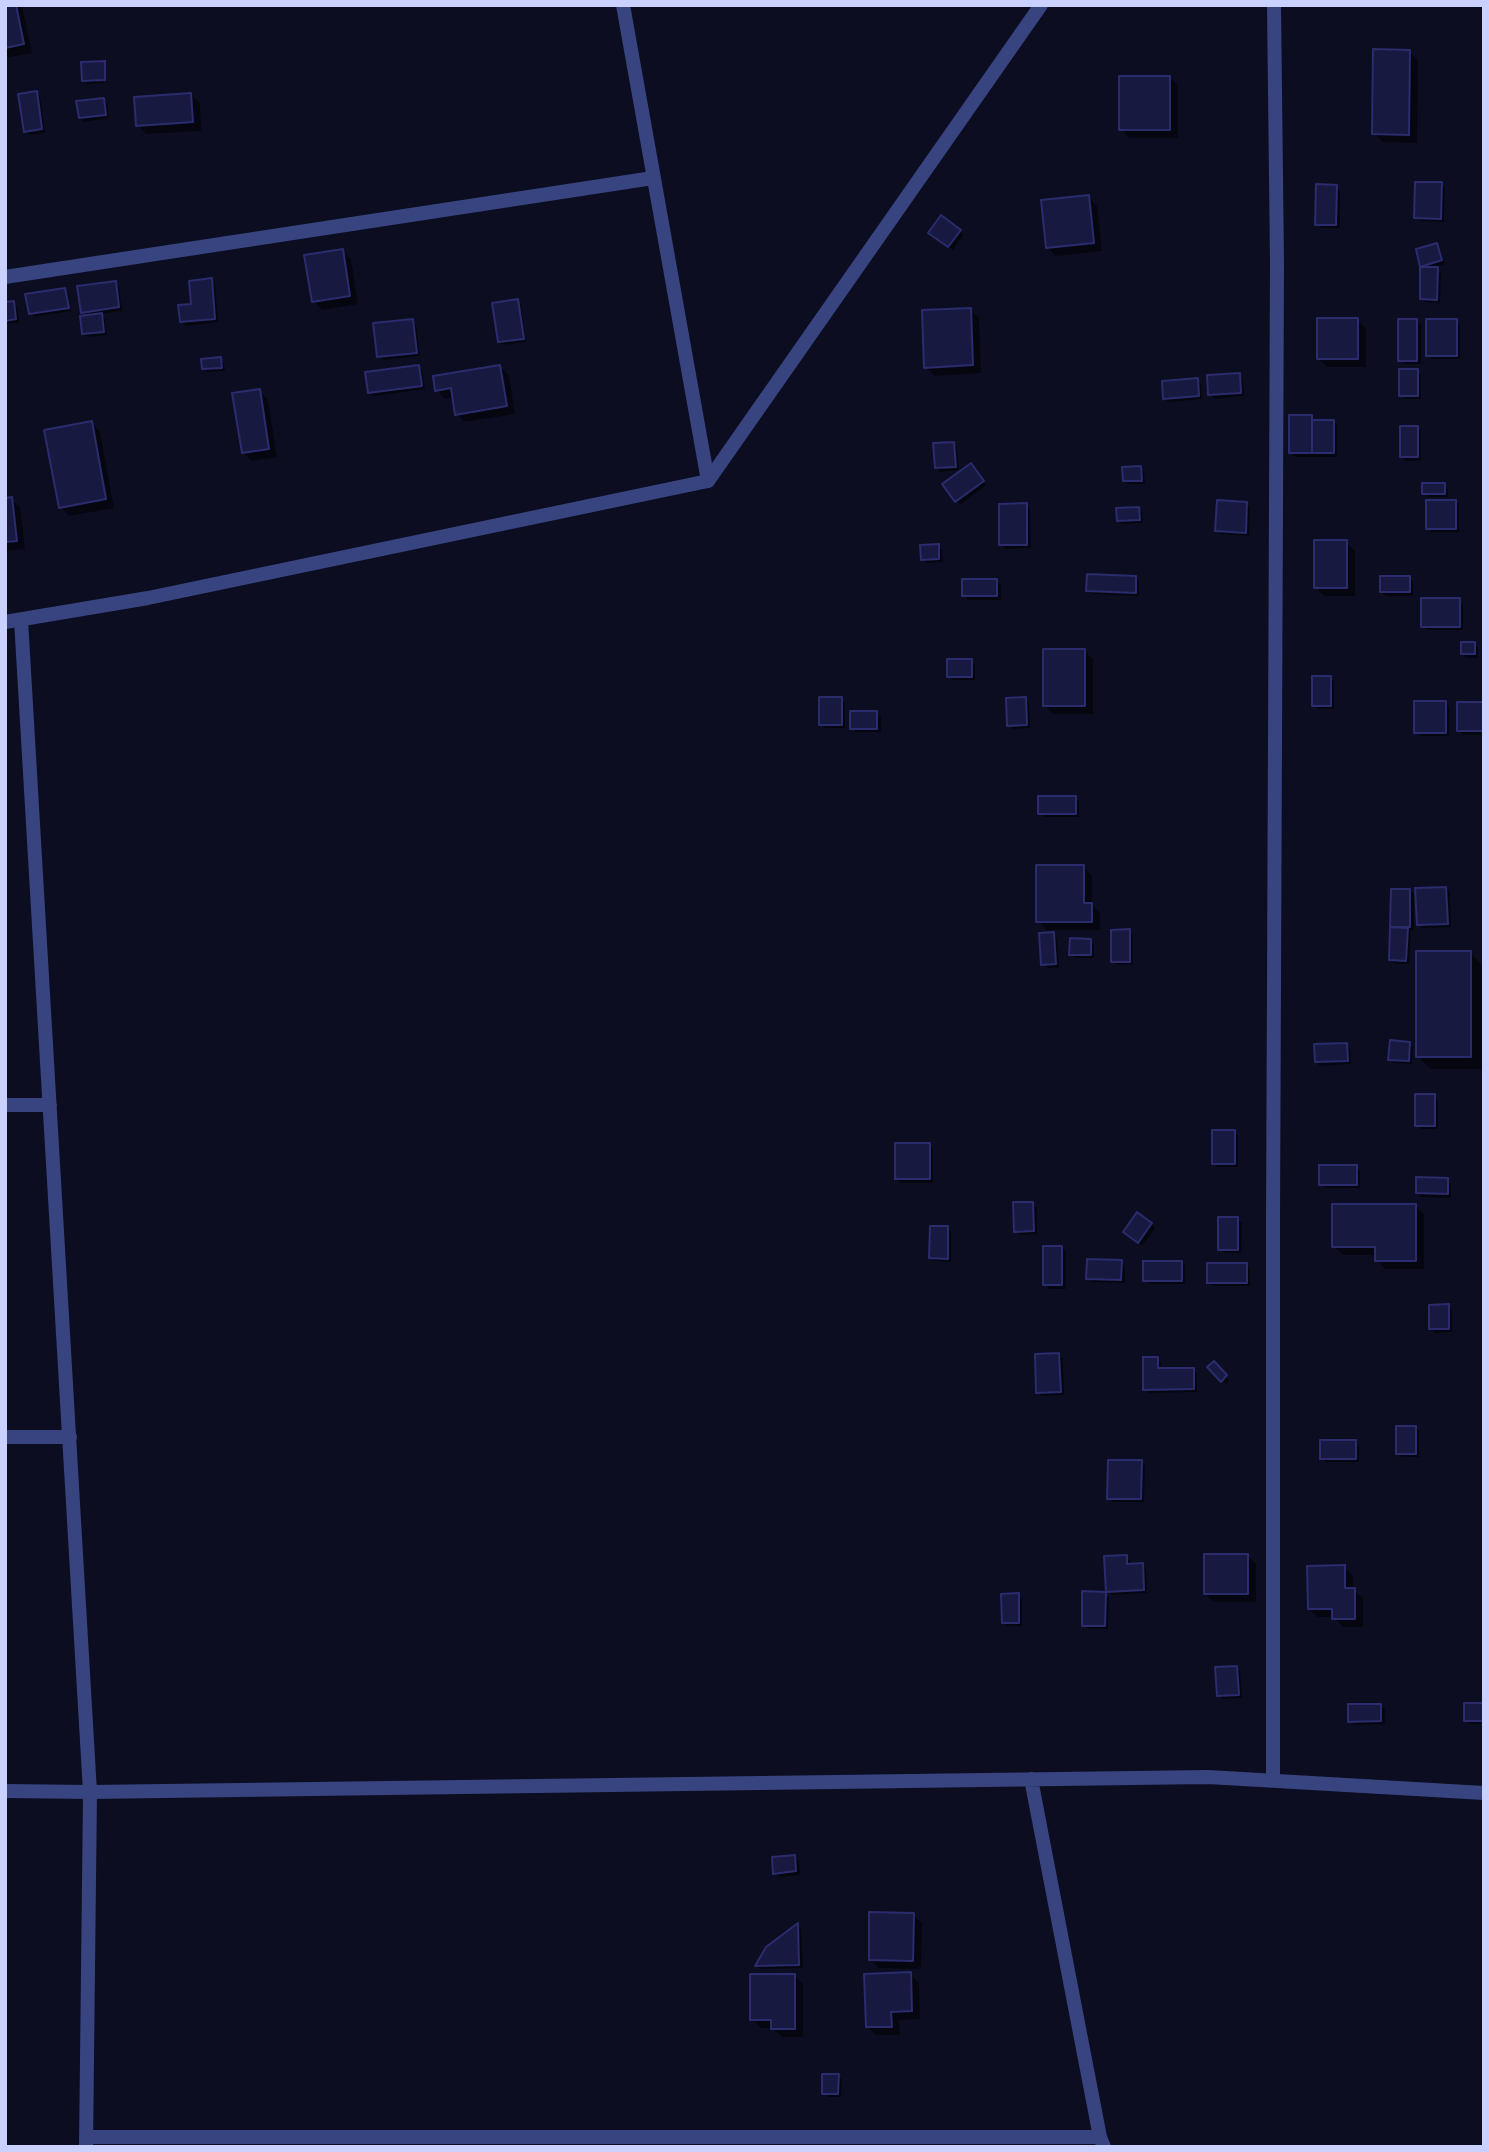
<!DOCTYPE html>
<style>
body{margin:0}
#map{position:relative;width:1489px;height:2152px;overflow:hidden;background:#0c0d20;font-family:Manrope,sans-serif}
canvas{display:block}
.frame{position:absolute;inset:0;border:7px solid #cbd1ff;pointer-events:none}
</style>
<div id="map">
<canvas width="1489" height="2152"></canvas>
<div class="frame"></div>
</div>
<script>
const c = document.querySelector('canvas').getContext('2d');
c.lineJoin = 'round';
function paint(path, color) {
  c.fillStyle = color;
  c.fill(path, 'evenodd');
}
function shape(rows) {
  const path = new Path2D();
  for (const r of rows) {
    path.moveTo(r[0], r[1]);
    for (let i = 2; i < r.length; i += 2) path.lineTo(r[i], r[i + 1]);
  }
  return path;
}
function strokePath(path, color, width, dash) {
  c.strokeStyle = color;
  c.lineWidth = width;
  c.lineCap = dash ? 'butt' : 'round';
  c.setLineDash(dash || []);
  c.stroke(path);
}
const shadow = shape([
 [5,5,22,5,32,53,5,58],
 [1410,52,1418,61,1417,143,1382,142,1374,133],
 [104,63,106,64,103,64,104,83,87,84,83,80],
 [1170,77,1178,86,1178,138,1130,138,1121,129],
 [36,92,40,96,45,133,30,135,26,131],
 [191,95,200,103,201,131,146,134,138,125],
 [103,99,107,103,109,118,84,122,80,118],
 [1442,184,1445,188,1444,222,1420,221,1416,217],
 [1336,187,1340,191,1340,228,1321,228,1317,224],
 [1088,197,1097,206,1102,251,1056,256,1047,247],
 [960,231,963,235,953,250,934,236],
 [1436,245,1440,249,1445,264,1435,267,1441,273,1440,303,1425,302,1422,298,1422,267,1418,251],
 [342,251,351,259,358,304,322,310,314,301],
 [211,280,215,284,218,322,186,326,182,322],
 [115,283,119,287,122,311,100,314,105,319,107,335,87,337,83,333,88,317,83,312],
 [64,290,68,293,71,311,35,317,31,313],
 [518,301,521,305,526,342,503,345,499,341],
 [14,303,17,307,19,323,5,324,5,304],
 [970,310,979,318,981,373,935,376,926,367],
 [1357,320,1366,329,1366,367,1327,367,1319,359],
 [412,321,416,325,420,356,383,360,379,356],
 [1417,321,1421,325,1421,364,1404,364,1400,360],
 [1456,321,1460,325,1460,359,1432,359,1428,355],
 [220,359,224,363,225,371,207,372,203,369],
 [418,367,422,370,425,389,374,396,370,392],
 [500,367,509,376,515,414,465,422,457,414,454,397,445,399,437,390],
 [1417,371,1421,375,1421,399,1405,399,1401,395],
 [1239,375,1243,379,1244,396,1214,399,1210,395],
 [1197,380,1201,384,1202,399,1168,402,1164,398],
 [259,391,268,400,277,457,252,461,243,453],
 [1312,416,1315,420,1333,421,1337,425,1337,457,1295,457,1291,453],
 [92,423,100,432,114,508,69,516,61,507],
 [1417,427,1421,431,1421,461,1405,461,1401,457],
 [954,444,957,447,959,470,940,472,936,468],
 [1140,468,1144,472,1145,484,1128,484,1124,480],
 [974,469,986,485,960,505,944,484],
 [1444,485,1448,489,1448,497,1428,497,1424,493],
 [5,499,11,499,20,507,25,549,5,551],
 [1455,501,1459,505,1459,532,1432,532,1428,529],
 [1247,504,1250,508,1249,536,1220,534,1217,530],
 [1026,505,1030,509,1031,548,1005,549,1001,545],
 [1138,508,1142,512,1143,523,1122,524,1118,520],
 [1346,542,1355,551,1355,596,1325,596,1316,588],
 [938,546,942,550,943,562,926,563,922,559],
 [1135,578,1139,582,1139,596,1092,594,1088,591],
 [1409,578,1413,582,1413,596,1386,596,1382,592],
 [997,581,1001,585,1001,600,968,600,964,596],
 [1459,600,1463,604,1463,630,1427,630,1423,626],
 [1474,643,1478,647,1478,658,1466,658,1462,654],
 [1085,651,1093,660,1093,714,1053,714,1045,705],
 [971,661,975,665,975,680,953,680,949,676],
 [1330,678,1334,682,1334,709,1318,709,1314,705],
 [841,699,845,703,845,728,825,728,821,724],
 [1025,699,1029,703,1030,728,1013,729,1009,725],
 [1445,703,1449,707,1449,736,1420,736,1416,732],
 [1484,704,1484,735,1463,735,1459,731],
 [877,713,881,717,881,732,856,732,852,728],
 [1075,798,1079,801,1079,817,1044,817,1040,813],
 [1083,867,1092,875,1092,906,1100,913,1100,930,1047,930,1038,921],
 [1446,889,1450,892,1451,927,1422,928,1419,924],
 [1393,890,1410,890,1414,894,1414,930,1411,930,1409,964,1395,964,1391,960],
 [1129,931,1133,935,1133,965,1117,965,1113,961],
 [1053,934,1057,938,1059,968,1047,968,1043,964],
 [1091,941,1094,945,1094,958,1075,958,1071,954],
 [1470,953,1483,966,1483,1069,1431,1069,1417,1056],
 [1346,1044,1350,1048,1351,1064,1320,1066,1316,1062],
 [1410,1044,1413,1048,1412,1064,1394,1063,1390,1059],
 [1434,1096,1438,1100,1438,1129,1421,1129,1417,1125],
 [1234,1131,1238,1135,1238,1167,1217,1167,1214,1163],
 [929,1145,933,1149,933,1183,900,1183,896,1179],
 [1356,1167,1360,1171,1360,1188,1325,1188,1321,1184],
 [1447,1180,1451,1184,1451,1198,1421,1197,1417,1193],
 [1033,1204,1037,1208,1037,1234,1020,1235,1016,1231],
 [1415,1206,1424,1214,1424,1269,1385,1269,1377,1260,1377,1255,1342,1255,1334,1246],
 [1238,1219,1242,1223,1241,1253,1224,1253,1220,1249],
 [1151,1224,1155,1228,1142,1246,1129,1236],
 [948,1228,951,1232,951,1262,934,1261,931,1258],
 [1062,1248,1066,1252,1066,1289,1049,1289,1045,1285],
 [1121,1262,1125,1266,1125,1283,1092,1282,1088,1278],
 [1181,1262,1185,1266,1185,1284,1149,1284,1145,1280],
 [1246,1265,1250,1269,1250,1286,1213,1286,1209,1282],
 [1448,1306,1452,1310,1452,1332,1435,1333,1431,1329],
 [1059,1355,1063,1359,1064,1395,1042,1396,1038,1392],
 [1157,1359,1161,1362,1161,1370,1193,1370,1197,1373,1197,1392,1149,1393,1145,1389],
 [1214,1364,1229,1380,1226,1384,1210,1367],
 [1416,1427,1419,1431,1419,1457,1402,1457,1398,1453],
 [1355,1442,1359,1446,1359,1462,1326,1462,1322,1458],
 [1141,1462,1145,1466,1144,1502,1113,1502,1109,1498],
 [1247,1555,1256,1564,1256,1602,1214,1602,1205,1594],
 [1126,1557,1130,1561,1130,1566,1142,1565,1146,1569,1147,1593,1112,1595,1108,1591],
 [1344,1567,1353,1576,1353,1590,1363,1598,1363,1627,1343,1627,1334,1617,1318,1617,1309,1609],
 [1105,1594,1109,1598,1108,1629,1088,1629,1084,1625],
 [1018,1595,1022,1599,1022,1626,1008,1626,1004,1623],
 [1237,1667,1240,1671,1242,1698,1223,1699,1219,1695],
 [1484,1704,1484,1724,1470,1724,1466,1720],
 [1381,1706,1385,1709,1385,1724,1354,1725,1350,1721],
 [795,1857,799,1861,800,1875,779,1877,775,1873],
 [913,1915,922,1923,921,1969,879,1968,870,1959],
 [798,1926,801,1929,803,1968,760,1969,757,1965,768,1948],
 [910,1974,919,1983,920,2019,899,2020,900,2035,876,2035,867,2026],
 [795,1976,803,1984,803,2037,782,2037,772,2028,761,2028,752,2019],
 [838,2076,842,2080,841,2097,828,2097,824,2093]
]);
const building = shape([
 [5,5,16,5,24,44,5,48,5,5],
 [1373,49,1410,50,1409,135,1372,134,1373,49],
 [105,61,105,80,82,81,81,62,105,61],
 [1119,76,1170,76,1170,130,1119,130,1119,76],
 [37,91,42,129,24,132,18,94,37,91],
 [191,93,193,122,136,126,134,97,191,93],
 [104,98,106,115,79,118,76,101,104,98],
 [1415,182,1442,182,1441,219,1414,218,1415,182],
 [1316,184,1337,185,1336,225,1315,225,1316,184],
 [1089,195,1094,243,1046,248,1041,200,1089,195],
 [941,215,961,230,948,247,928,233,941,215],
 [1437,243,1442,260,1420,267,1416,249,1437,243],
 [343,249,350,296,312,302,304,255,343,249],
 [1420,267,1438,267,1437,300,1420,299,1420,267],
 [212,278,215,319,180,322,178,305,191,304,189,281,212,278],
 [116,281,119,307,81,313,77,286,116,281],
 [65,288,69,308,29,314,25,294,65,288],
 [518,299,524,339,498,342,492,303,518,299],
 [14,301,16,319,5,321,5,302,14,301],
 [971,308,973,365,924,368,922,310,971,308],
 [102,313,104,332,82,334,80,316,102,313],
 [1317,318,1358,318,1358,359,1317,359,1317,318],
 [413,319,417,353,377,357,373,323,413,319],
 [1398,319,1417,319,1417,361,1398,361,1398,319],
 [1426,319,1457,319,1457,356,1426,356,1426,319],
 [221,357,222,368,202,369,201,359,221,357],
 [419,365,422,386,368,393,365,372,419,365],
 [500,365,507,406,455,415,451,388,435,391,433,376,500,365],
 [1399,369,1418,369,1418,396,1399,396,1399,369],
 [1240,373,1241,393,1208,395,1207,375,1240,373],
 [1198,378,1199,396,1163,399,1162,381,1198,378],
 [260,389,269,449,242,453,232,393,260,389],
 [1289,415,1312,415,1312,453,1289,453,1289,415],
 [1312,420,1334,420,1334,453,1312,453,1312,420],
 [92,421,106,499,59,508,44,430,92,421],
 [1400,426,1418,426,1418,457,1400,457,1400,426],
 [954,442,956,467,935,468,933,443,954,442],
 [971,463,984,481,955,502,942,484,971,463],
 [1141,466,1142,481,1123,481,1122,467,1141,466],
 [1422,483,1445,483,1445,494,1422,494,1422,483],
 [12,497,17,541,5,542,5,498,12,497],
 [1217,500,1247,502,1246,533,1215,531,1217,500],
 [1426,500,1456,500,1456,529,1426,529,1426,500],
 [1027,503,1027,545,999,545,999,504,1027,503],
 [1139,507,1140,520,1117,521,1116,508,1139,507],
 [1314,540,1347,540,1347,588,1314,588,1314,540],
 [939,544,939,559,921,560,920,545,939,544],
 [1087,574,1136,576,1136,593,1086,591,1087,574],
 [1380,576,1410,576,1410,592,1380,592,1380,576],
 [962,579,997,579,997,596,962,596,962,579],
 [1421,598,1460,598,1460,627,1421,627,1421,598],
 [1461,642,1475,642,1475,654,1461,654,1461,642],
 [1043,649,1085,649,1085,706,1043,706,1043,649],
 [947,659,972,659,972,677,947,677,947,659],
 [1312,676,1331,676,1331,706,1312,706,1312,676],
 [819,697,842,697,842,725,819,725,819,697],
 [1026,697,1027,725,1007,726,1006,698,1026,697],
 [1414,701,1446,701,1446,733,1414,733,1414,701],
 [1457,702,1484,702,1484,731,1457,731,1457,702],
 [850,711,877,711,877,729,850,729,850,711],
 [1038,796,1076,796,1076,814,1038,814,1038,796],
 [1036,865,1084,865,1084,903,1092,903,1092,922,1036,922,1036,865],
 [1446,887,1448,924,1417,925,1415,888,1446,887],
 [1391,889,1410,889,1410,927,1390,927,1391,889],
 [1390,927,1408,928,1406,961,1389,960,1390,927],
 [1130,929,1130,962,1111,962,1111,930,1130,929],
 [1054,932,1056,964,1041,965,1039,933,1054,932],
 [1070,938,1091,939,1091,955,1069,955,1070,938],
 [1416,951,1471,951,1471,1057,1416,1057,1416,951],
 [1390,1040,1410,1042,1409,1061,1388,1060,1390,1040],
 [1347,1043,1348,1061,1315,1062,1314,1044,1347,1043],
 [1415,1094,1435,1094,1435,1126,1415,1126,1415,1094],
 [1212,1130,1235,1130,1235,1164,1212,1164,1212,1130],
 [895,1143,930,1143,930,1179,895,1179,895,1143],
 [1319,1165,1357,1165,1357,1185,1319,1185,1319,1165],
 [1416,1177,1448,1178,1448,1194,1416,1193,1416,1177],
 [1013,1202,1033,1202,1034,1231,1014,1232,1013,1202],
 [1332,1204,1416,1204,1416,1261,1375,1261,1375,1247,1332,1247,1332,1204],
 [1137,1212,1152,1223,1138,1243,1123,1232,1137,1212],
 [1218,1217,1238,1217,1238,1250,1218,1250,1218,1217],
 [930,1226,948,1226,948,1259,929,1258,930,1226],
 [1043,1246,1062,1246,1062,1285,1043,1285,1043,1246],
 [1087,1259,1122,1260,1121,1280,1086,1279,1087,1259],
 [1143,1261,1182,1261,1182,1281,1143,1281,1143,1261],
 [1207,1263,1247,1263,1247,1283,1207,1283,1207,1263],
 [1449,1304,1449,1329,1429,1329,1429,1305,1449,1304],
 [1059,1353,1061,1392,1036,1393,1035,1354,1059,1353],
 [1143,1357,1158,1357,1158,1368,1194,1368,1194,1389,1143,1390,1143,1357],
 [1214,1361,1227,1375,1221,1382,1207,1367,1214,1361],
 [1396,1426,1416,1426,1416,1454,1396,1454,1396,1426],
 [1320,1440,1356,1440,1356,1459,1320,1459,1320,1440],
 [1108,1460,1142,1460,1141,1499,1107,1499,1108,1460],
 [1204,1554,1248,1554,1248,1594,1204,1594,1204,1554],
 [1127,1555,1127,1564,1143,1563,1144,1590,1106,1592,1104,1556,1127,1555],
 [1345,1565,1345,1588,1355,1588,1355,1619,1332,1619,1332,1609,1308,1609,1307,1566,1345,1565],
 [1082,1591,1106,1592,1105,1626,1082,1626,1082,1591],
 [1019,1593,1019,1623,1002,1623,1001,1594,1019,1593],
 [1237,1666,1239,1695,1217,1696,1215,1667,1237,1666],
 [1464,1703,1484,1703,1484,1721,1464,1721,1464,1703],
 [1348,1704,1381,1704,1381,1721,1348,1722,1348,1704],
 [795,1855,796,1871,773,1874,772,1857,795,1855],
 [869,1912,914,1913,913,1961,869,1960,869,1912],
 [798,1923,799,1965,755,1966,766,1947,798,1923],
 [911,1972,912,2011,891,2012,892,2027,866,2027,864,1974,911,1972],
 [750,1974,795,1974,795,2029,771,2029,771,2020,750,2020,750,1974],
 [822,2074,839,2074,838,2094,822,2094,822,2074]
]);
const minor = shape([
 [623,5,708,481],
 [5,277,653,178],
 [21,620,90,1792,86,2147],
 [5,1105,50,1105],
 [5,1437,70,1437],
 [1031,1779,1100,2137,1104,2147],
 [1273,1780,1273,1218,1277,263,1274,5],
 [5,1791,90,1792,1208,1777,1484,1793],
 [86,2137,1100,2137]
]);
const tertiary = shape([
 [5,622,148,598,708,481,1041,5]
]);
paint(shadow, '#0007');
paint(building, '#181941');
strokePath(building, '#2a2c6d', 2);
strokePath(minor, '#374480', 14);
strokePath(tertiary, '#374480', 14);
</script>
